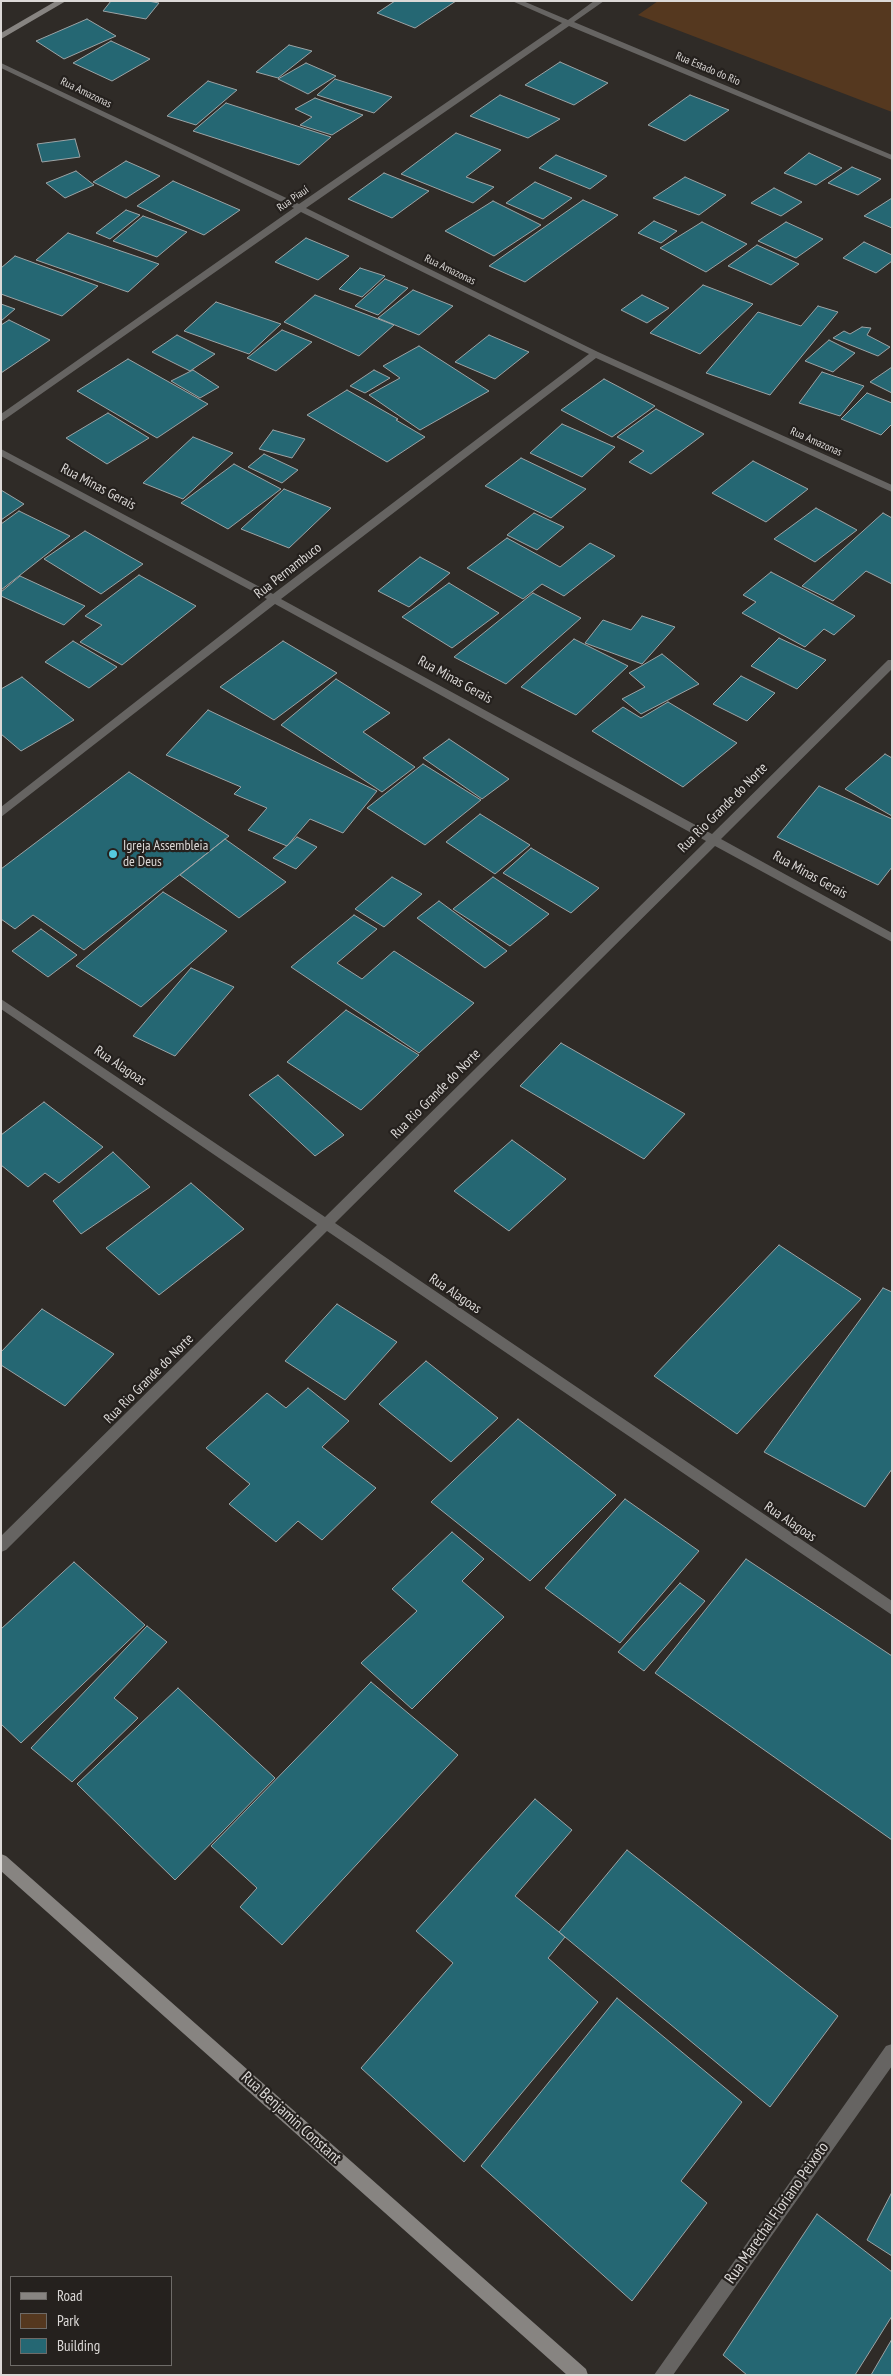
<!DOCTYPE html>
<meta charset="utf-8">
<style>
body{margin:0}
#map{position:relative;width:893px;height:2376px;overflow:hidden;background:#2f2b27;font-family:"PT Sans Narrow",sans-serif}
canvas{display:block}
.frame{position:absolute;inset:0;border:2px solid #dcd9d7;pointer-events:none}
.legend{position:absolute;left:10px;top:2276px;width:162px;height:90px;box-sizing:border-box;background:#25211e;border:1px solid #6e6b68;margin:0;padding:6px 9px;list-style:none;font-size:15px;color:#dcd9d7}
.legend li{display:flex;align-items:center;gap:10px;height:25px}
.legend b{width:25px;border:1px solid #6e6b68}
</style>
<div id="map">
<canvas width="893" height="2376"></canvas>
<div class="frame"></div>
<ul class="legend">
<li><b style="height:6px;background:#878481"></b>Road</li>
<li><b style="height:14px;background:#55381f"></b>Park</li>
<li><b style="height:14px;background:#256773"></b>Building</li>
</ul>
</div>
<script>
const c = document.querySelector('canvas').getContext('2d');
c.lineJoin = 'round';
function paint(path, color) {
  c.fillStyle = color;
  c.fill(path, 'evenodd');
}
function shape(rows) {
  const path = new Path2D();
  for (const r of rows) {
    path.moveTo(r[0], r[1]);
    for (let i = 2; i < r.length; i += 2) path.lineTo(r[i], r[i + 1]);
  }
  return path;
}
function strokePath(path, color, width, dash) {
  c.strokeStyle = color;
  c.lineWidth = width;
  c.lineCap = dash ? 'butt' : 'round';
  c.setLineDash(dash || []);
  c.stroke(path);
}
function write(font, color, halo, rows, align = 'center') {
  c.font = font + ' "PT Sans Narrow",sans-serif';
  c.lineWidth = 4.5;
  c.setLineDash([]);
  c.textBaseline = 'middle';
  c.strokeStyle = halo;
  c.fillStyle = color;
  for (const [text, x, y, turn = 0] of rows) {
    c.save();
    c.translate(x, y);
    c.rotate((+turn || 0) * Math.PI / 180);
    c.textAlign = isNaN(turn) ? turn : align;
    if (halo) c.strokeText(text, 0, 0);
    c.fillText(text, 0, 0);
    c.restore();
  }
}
const green = shape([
 [658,1,892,1,892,112,638,15]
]);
const building = shape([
 [111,1,148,1,159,3,146,19,103,11,111,1],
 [395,1,456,1,415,28,377,13,395,1],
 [87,19,116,36,64,59,36,41,87,19],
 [111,41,150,59,112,81,73,63,111,41],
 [289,45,312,51,278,78,256,72,289,45],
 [560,62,608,83,574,105,525,85,560,62],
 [306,63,336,76,308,94,278,79,306,63],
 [335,79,392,97,374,113,317,95,335,79],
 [208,81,237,90,196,125,167,116,208,81],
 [500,95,560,119,528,138,470,116,500,95],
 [690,95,729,110,685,141,648,125,690,95],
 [315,98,363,115,332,135,300,125,312,117,295,109,315,98],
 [226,103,331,137,299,165,193,131,226,103],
 [456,133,501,150,466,177,494,187,473,203,401,174,456,133],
 [75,139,80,157,42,162,37,144,75,139],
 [809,153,842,168,816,185,784,173,809,153],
 [556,155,607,176,590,189,539,168,556,155],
 [126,161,160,176,126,198,93,182,126,161],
 [852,167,881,179,858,195,828,183,852,167],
 [76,171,94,185,65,198,46,183,76,171],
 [384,173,429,191,392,218,348,199,384,173],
 [685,177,726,195,699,215,653,198,685,177],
 [173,181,240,210,204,235,137,206,173,181],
 [535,182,572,198,543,219,506,203,535,182],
 [774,188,802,202,781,216,751,203,774,188],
 [892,198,892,228,864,216,892,198],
 [583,200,618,215,525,282,489,266,583,200],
 [493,201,541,225,494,256,445,231,493,201],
 [126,210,140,215,110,239,96,233,126,210],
 [143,216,187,232,157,257,113,241,143,216],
 [654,221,677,231,661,243,638,233,654,221],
 [702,222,747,244,706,272,660,248,702,222],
 [786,222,823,239,796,258,758,241,786,222],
 [68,233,159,264,128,292,36,260,68,233],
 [306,238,349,256,318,280,275,262,306,238],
 [864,242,892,255,892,261,876,273,843,258,864,242],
 [757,245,799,264,771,285,728,266,757,245],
 [15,256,98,286,62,316,1,294,1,268,15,256],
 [360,268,385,276,362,297,339,289,360,268],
 [385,279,408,288,378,315,355,306,385,279],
 [703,285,753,304,700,354,650,333,703,285],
 [413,290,453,306,419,335,378,318,413,290],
 [315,295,394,325,359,356,284,322,315,295],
 [642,295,669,308,647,323,621,310,642,295],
 [216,302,281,324,249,354,184,331,216,302],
 [1,304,15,309,1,321,1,304],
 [818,306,838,312,770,395,706,373,758,312,801,326,818,306],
 [9,320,50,340,1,373,1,325,9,320],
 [862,327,871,328,867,335,890,347,878,356,833,338,844,331,850,334,862,327],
 [282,330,312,342,276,371,247,358,282,330],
 [177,335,215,354,190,371,152,352,177,335],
 [489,335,529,352,495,379,455,362,489,335],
 [829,340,855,353,833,372,805,361,829,340],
 [419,346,489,391,420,430,369,395,400,378,383,366,419,346],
 [128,359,208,404,157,438,77,391,128,359],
 [892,367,892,393,870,382,892,367],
 [193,370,219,387,200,398,171,381,193,370],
 [374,370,390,378,365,393,350,386,374,370],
 [822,372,864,386,840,416,799,403,822,372],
 [604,379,655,406,612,437,561,410,604,379],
 [347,390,398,419,396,420,425,437,387,462,307,415,347,390],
 [867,393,892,403,892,424,881,435,841,419,867,393],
 [656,409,704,434,651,474,629,462,644,451,617,437,656,409],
 [108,413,149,438,107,464,66,438,108,413],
 [562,424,615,447,582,477,530,453,562,424],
 [273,430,305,439,292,458,259,449,273,430],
 [193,437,233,453,183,499,143,483,193,437],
 [264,454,298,470,282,483,248,467,264,454],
 [521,458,586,489,551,518,485,486,521,458],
 [753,461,808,489,766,522,712,493,753,461],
 [234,464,281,489,228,529,181,503,234,464],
 [284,489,331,508,289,548,241,529,284,489],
 [1,490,24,504,1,520,1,490],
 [816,508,857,530,815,562,774,539,816,508],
 [19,511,70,536,1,590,1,524,19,511],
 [534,513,564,527,537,550,507,535,534,513],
 [883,513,892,518,892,584,866,571,833,601,802,586,883,513],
 [85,531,143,564,101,594,44,559,85,531],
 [507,538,560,567,590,543,615,556,564,596,542,584,523,599,467,568,507,538],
 [420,557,450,573,409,607,378,591,420,557],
 [771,572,855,616,834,635,824,629,805,647,742,613,756,602,743,595,771,572],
 [139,575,196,606,122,665,80,642,102,625,85,616,139,575],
 [20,576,85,606,64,625,1,596,1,592,20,576],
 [449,583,499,613,452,648,402,617,449,583],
 [533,593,581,618,506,684,454,657,533,593],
 [642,616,675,627,642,664,585,643,603,620,631,630,642,616],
 [779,638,826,660,797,689,751,666,779,638],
 [574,639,628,666,576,715,521,687,574,639],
 [73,641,117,667,89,688,45,662,73,641],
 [283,641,337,673,274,720,220,687,283,641],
 [662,654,699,684,641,714,622,699,645,687,629,673,662,654],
 [741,676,775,693,747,721,713,704,741,676],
 [22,677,74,720,21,751,1,734,1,689,22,677],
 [336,679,390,713,363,732,415,767,382,792,281,725,336,679],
 [668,702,737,743,683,787,592,731,623,707,641,718,668,702],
 [208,710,377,791,343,833,310,819,287,846,248,830,267,808,234,794,241,787,166,755,208,710],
 [449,739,509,779,482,799,423,758,449,739],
 [885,754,892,758,892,816,845,789,885,754],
 [423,764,481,800,425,845,367,808,423,764],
 [129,772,229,836,84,950,33,915,15,929,1,919,1,869,129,772],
 [819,786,892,819,892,867,878,885,777,837,819,786],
 [480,814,530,845,495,874,446,842,480,814],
 [297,837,317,847,296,869,273,858,297,837],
 [225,839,286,882,239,918,180,875,225,839],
 [531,848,599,888,571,913,503,873,531,848],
 [392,877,422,894,384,927,355,909,392,877],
 [493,877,549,914,510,946,453,909,493,877],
 [163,892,227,931,141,1007,76,966,163,892],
 [439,901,507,951,485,968,417,918,439,901],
 [354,915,377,929,337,963,362,979,394,951,474,1003,419,1053,291,967,354,915],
 [41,929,77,955,48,977,12,951,41,929],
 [191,968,234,987,175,1056,133,1036,191,968],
 [346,1010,419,1055,361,1110,287,1062,346,1010],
 [561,1043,685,1114,644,1159,520,1086,561,1043],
 [278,1075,344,1135,315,1156,249,1095,278,1075],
 [44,1102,103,1147,59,1183,45,1173,28,1187,1,1165,1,1135,44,1102],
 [512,1140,566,1179,509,1231,454,1191,512,1140],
 [113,1152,150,1187,81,1234,53,1201,113,1152],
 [191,1183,244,1229,159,1295,106,1248,191,1183],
 [779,1245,861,1299,737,1434,654,1376,779,1245],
 [883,1288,892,1292,892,1469,865,1507,764,1452,883,1288],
 [337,1304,397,1342,345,1400,285,1361,337,1304],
 [42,1309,114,1354,65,1406,1,1365,1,1352,42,1309],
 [426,1361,498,1418,451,1462,379,1404,426,1361],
 [308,1388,349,1421,322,1447,376,1488,322,1540,298,1521,276,1542,229,1504,250,1484,206,1448,267,1393,286,1408,308,1388],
 [518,1419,616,1495,530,1581,431,1502,518,1419],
 [625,1499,699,1551,620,1643,545,1588,625,1499],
 [452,1532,484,1559,462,1581,504,1617,412,1709,361,1663,417,1611,392,1589,452,1532],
 [746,1559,892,1656,892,1840,655,1673,746,1559],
 [74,1562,145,1625,21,1743,1,1724,1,1629,74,1562],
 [680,1583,705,1601,644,1671,618,1652,680,1583],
 [147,1626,167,1642,114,1698,138,1718,72,1782,31,1748,147,1626],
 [371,1682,458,1755,282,1945,240,1907,257,1888,211,1846,371,1682],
 [178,1688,275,1778,175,1880,77,1784,178,1688],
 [535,1799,572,1830,515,1896,565,1937,548,1958,598,2002,464,2162,361,2068,453,1963,416,1931,535,1799],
 [627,1850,838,2016,770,2107,559,1932,627,1850],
 [617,1998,742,2102,681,2181,707,2203,632,2301,481,2166,617,1998],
 [892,2192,892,2256,867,2240,892,2192],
 [817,2214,892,2272,892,2316,855,2375,747,2375,723,2355,817,2214],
 [892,2339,892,2375,871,2375,892,2339]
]);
const street = shape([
 [512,1,523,1,568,20,594,1,604,1,574,22,892,155,892,160,569,26,306,208,598,352,892,485,892,492,596,358,281,599,712,834,888,660,892,660,892,669,721,839,892,933,892,942,715,846,335,1223,892,1601,892,1615,327,1231,6,1550,1,1552,1,1536,317,1225,1,1009,1,999,325,1217,706,841,275,604,1,817,1,807,267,599,1,456,1,449,273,594,589,354,301,212,1,422,1,414,294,208,1,68,1,63,299,204,562,23,512,1],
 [892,2044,892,2066,673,2375,654,2375,886,2046,892,2044]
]);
const secondary = shape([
 [56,1,66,1,1,39,1,33,56,1],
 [1,1854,6,1856,586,2369,588,2375,567,2375,1,1871,1,1854]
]);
const markers = [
 [113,854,5,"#55cadf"]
];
const farStreetnames = [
 ["Rua Estado do Rio",708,69,23],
 ["Rua Amazonas",86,93,26],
 ["Rua Piauí",293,199,-35],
 ["Rua Amazonas",450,270,26],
 ["Rua Amazonas",816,442,24]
];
const streetNames = [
 ["Rua Minas Gerais",98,487,28],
 ["Rua Pernambuco",288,571,-38],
 ["Rua Minas Gerais",455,680,29],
 ["Rua Rio Grande do Norte",723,808,-45],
 ["Rua Minas Gerais",810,875,29],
 ["Rua Alagoas",120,1066,34],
 ["Rua Rio Grande do Norte",436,1094,-45],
 ["Rua Alagoas",455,1294,34],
 ["Rua Rio Grande do Norte",149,1379,-45],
 ["Rua Alagoas",790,1522,34]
];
const poiNames = [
 ["Igreja Assembleia",123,846],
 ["de Deus",123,862]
];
const nearStreetnames = [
 ["Rua Benjamin Constant",291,2118,42],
 ["Rua Marechal Floriano Peixoto",777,2213,-55]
];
paint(green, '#55381f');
paint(building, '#256773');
strokePath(building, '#9ca3a5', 1);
paint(street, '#666462');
paint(secondary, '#878481');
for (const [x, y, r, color] of markers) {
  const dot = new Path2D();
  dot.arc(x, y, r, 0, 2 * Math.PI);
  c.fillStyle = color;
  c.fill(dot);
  strokePath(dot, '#25211e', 2);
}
write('11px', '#dcd9d7', '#25211e', farStreetnames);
write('14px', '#dcd9d7', '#25211e', streetNames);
write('14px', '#dcd9d7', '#25211e', poiNames, 'left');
write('16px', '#dcd9d7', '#25211e', nearStreetnames);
</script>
